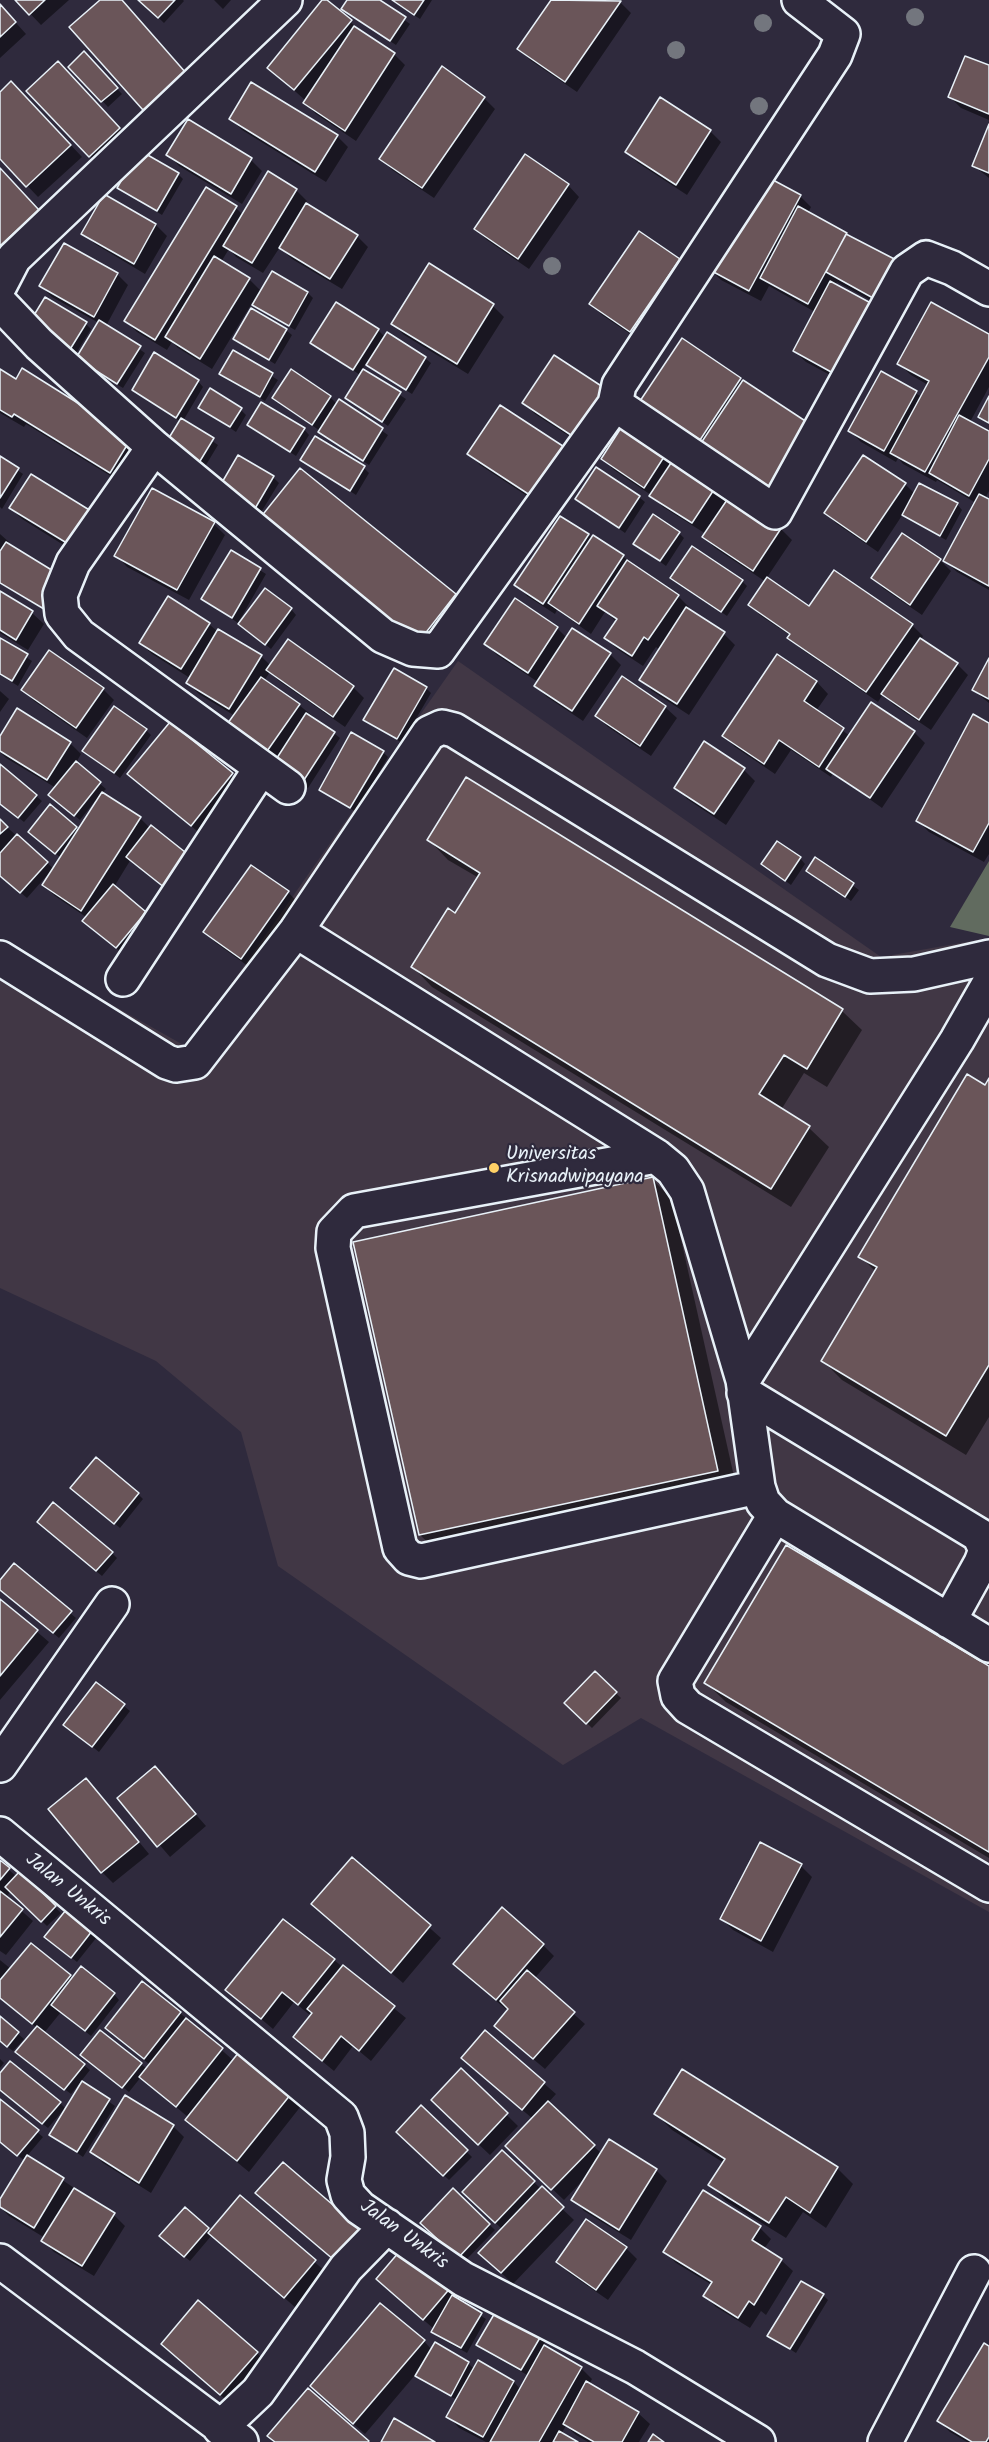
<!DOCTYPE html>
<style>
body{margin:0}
canvas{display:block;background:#2f2a3d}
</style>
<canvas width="989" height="2442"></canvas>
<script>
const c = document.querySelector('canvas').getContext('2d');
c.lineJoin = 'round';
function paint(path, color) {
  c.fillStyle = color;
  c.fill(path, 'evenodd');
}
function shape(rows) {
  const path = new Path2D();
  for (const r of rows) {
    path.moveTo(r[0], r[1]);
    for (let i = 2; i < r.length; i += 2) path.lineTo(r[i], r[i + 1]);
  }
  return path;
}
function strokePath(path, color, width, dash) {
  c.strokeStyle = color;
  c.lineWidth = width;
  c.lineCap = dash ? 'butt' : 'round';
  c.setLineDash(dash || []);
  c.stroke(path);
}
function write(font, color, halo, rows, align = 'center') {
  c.font = font + ' Kalam,sans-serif';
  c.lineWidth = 4.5;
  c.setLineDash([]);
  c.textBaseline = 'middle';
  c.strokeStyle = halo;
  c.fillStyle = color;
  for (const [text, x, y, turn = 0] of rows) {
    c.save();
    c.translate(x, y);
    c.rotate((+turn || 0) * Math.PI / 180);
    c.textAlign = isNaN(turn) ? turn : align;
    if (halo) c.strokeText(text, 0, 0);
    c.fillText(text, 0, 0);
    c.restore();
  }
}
const built = shape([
 [458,661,881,957,989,938,989,1912,641,1718,563,1765,278,1566,241,1432,156,1361,0,1288,0,942,187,1047]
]);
const green = shape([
 [989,861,989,936,950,927]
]);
const shadow = shape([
 [17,0,69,0,41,25],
 [103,0,121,0,196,85,156,120,71,27],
 [140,0,183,0,184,1,164,23],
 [214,0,231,0,223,9],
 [324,0,362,32,394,54,405,65,356,141,316,114,305,103,306,101,269,68],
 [349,0,377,0,410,24,396,45,348,14,343,9],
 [391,0,432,0,420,19],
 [553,0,618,0,631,13,577,92,530,60,519,48],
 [0,5,26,34,0,58],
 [84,54,122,94,108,107,70,67],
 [989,67,989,120,961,108,950,97],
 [69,74,130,140,101,167,28,91],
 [0,94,23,94,82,157,38,197,0,157],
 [484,98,495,109,434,198,392,170,381,158],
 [231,119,337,136,348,147,326,182,242,130],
 [989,128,989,178,974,166],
 [710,131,721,142,687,195,638,163,627,152],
 [168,154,251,160,262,171,242,204,179,166],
 [0,170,49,222,0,252],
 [269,173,296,190,307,201,305,205,357,236,368,247,342,289,292,259,280,247,263,273,236,257,229,249,221,262,249,279,262,292,308,293,313,298,295,330,260,310,252,303,212,369,178,348,172,342,167,350,137,332,126,321,236,208,243,215],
 [178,174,183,179,162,215,119,188],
 [568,185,579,197,529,269,487,240,476,229],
 [105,196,156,225,167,236,145,274,95,244,83,233],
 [800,196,811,207,808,213,894,313,837,282,835,286,854,388,806,362,794,351,815,312,769,286,761,301,721,280,710,269],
 [679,260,690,272,642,342,602,315,591,304],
 [117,274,128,285,106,326,145,353,123,388,83,364,99,323,52,297,41,286],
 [493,306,504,317,468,374,404,335,393,324],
 [86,324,91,329,75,355,30,325],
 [286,330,292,335,275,364,235,339],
 [378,330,385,337,425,358,431,363,412,394,373,370,366,363,362,370,406,399,388,426,347,398,360,375,312,342],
 [989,336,989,387,970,422,989,433,989,491,985,499,989,501,989,590,957,572,945,561,976,503,937,480,936,482,903,464,898,458,896,462,861,442,850,431,881,373,922,397,928,385,911,375,899,364],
 [682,340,745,384,792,507,653,412,642,401],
 [233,352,278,380,265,401,226,379,221,374],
 [554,357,589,449,535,414,524,403],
 [0,371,143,449,122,483,26,424,24,427,0,413],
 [198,381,203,387,183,421,218,445,203,470,172,451,181,422,134,390],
 [330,397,337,404,339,401,388,435,369,465,325,437,320,431,274,398],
 [500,407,550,511,480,465,469,453],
 [200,408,241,410,246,415,236,432],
 [628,420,730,494,781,529,792,540,766,579,809,608,912,625,923,636,921,640,957,664,968,675,931,730,894,705,883,694,878,702,801,649,789,638,791,636,761,616,750,605,766,582,715,548,704,537,706,534,663,507,651,495,614,470,603,459],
 [249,425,304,429,309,435,296,456],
 [0,458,23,474,2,509,0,507],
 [302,460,364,468,369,473,356,495],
 [300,470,455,595,471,611,434,658],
 [273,477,279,483,260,514,219,491],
 [905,484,915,494,957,504,962,510,946,540,909,520,903,514,878,552,837,524,826,513],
 [639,497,645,502,625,533,577,499],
 [11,508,102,523,81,556,22,519],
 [214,524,225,535,189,600,127,567,116,555],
 [679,533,684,538,666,566,635,544],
 [0,534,9,542,7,545,50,613,0,583],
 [588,535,623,556,634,567,678,596,689,607,687,610,724,634,735,645,689,715,652,691,641,680,660,650,656,647,643,666,617,649,606,638,617,622,605,612,591,634,557,610,555,614,527,596,516,584],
 [231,552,266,574,238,623,203,599],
 [940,560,951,571,922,615,884,589,873,578],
 [672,578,742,581,747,586,727,616],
 [0,593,32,613,44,624,28,650,0,633],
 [168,598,209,624,218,632,219,631,261,656,271,666,353,687,364,698,345,727,279,681,270,672,264,681,299,705,340,738,308,788,280,770,235,716,199,694,188,683,190,678,152,654,140,643],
 [291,609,296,615,271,649,240,624],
 [557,628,567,638,610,654,621,665,583,721,547,697,536,686,538,682,497,655,486,644],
 [0,640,32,661,18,686,0,675],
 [777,656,817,682,828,694,816,711,850,736,914,732,925,743,882,808,833,773,831,777,791,750,775,774,735,747,724,736],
 [989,661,989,703,973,690],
 [426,688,431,693,402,743,365,719],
 [103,689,114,700,87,738,34,701,23,690],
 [0,691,9,699,0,712],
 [665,707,677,718,651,756,608,727,597,716],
 [170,724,243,786,203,836,129,774],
 [989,725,989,854,984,862,929,832,918,821],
 [146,730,151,735,120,778,84,751],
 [0,739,70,743,81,754,76,763,106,789,102,793,140,818,150,828,114,887,150,919,122,953,89,926,86,917,55,896,44,885,51,873,50,872,27,898,0,875,0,821,54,869,61,858,35,837,76,828,79,830,97,803,95,801,80,820,55,800,56,788,6,758,0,752],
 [705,743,744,770,755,781,726,825,687,799,676,787],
 [383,752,388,757,356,812,321,790],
 [0,766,42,801,24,822,0,803],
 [429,840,842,1011,862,1030,827,1087,804,1073,781,1110,809,1128,829,1147,791,1207,432,987,413,967,456,915,479,878,448,860],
 [800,858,805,864,791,885,763,864],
 [816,859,859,890,851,901,808,871],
 [288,892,299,904,252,969,216,943,205,932],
 [989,1081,989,1417,966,1455,842,1380,823,1361,876,1272,860,1256],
 [652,1179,672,1199,737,1490,440,1554,420,1535],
 [78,1493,138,1494,143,1499,120,1528],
 [44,1528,112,1553,117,1558,102,1576],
 [14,1565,76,1618,59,1638,0,1589,0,1583],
 [0,1600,49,1642,0,1700],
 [989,1668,989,1858,726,1702,706,1683],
 [595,1673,621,1698,592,1728,566,1703],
 [97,1684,130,1711,99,1752,71,1730],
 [155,1768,206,1826,170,1857,119,1798],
 [97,1791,149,1854,113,1883,102,1872],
 [352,1859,441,1938,403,1983,324,1915],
 [0,1862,17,1877,20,1873,61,1913,47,1926,11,1891,6,1897,33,1921,6,1955,0,1951],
 [801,1866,812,1877,773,1952,733,1930,722,1919],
 [66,1912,97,1937,77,1962,52,1942],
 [543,1945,554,1956,534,1979,585,2024,545,2069,507,2037,508,2011,466,1975],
 [0,1960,11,1969,70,1976,73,1979,114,1994,119,2000,91,2036,61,2012,44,2033,90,2070,71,2094,23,2057,37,2028,0,1998],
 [334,1960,406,2018,371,2061,353,2046,334,2071,306,2048,311,2016,294,2002,273,2029,227,1990],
 [180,2013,234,2061,290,2095,301,2106,249,2172,199,2131,187,2120,189,2118,141,2077,129,2092,88,2060,101,2032,147,2069,150,2065,107,2028],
 [0,2018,24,2039,13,2051,0,2041],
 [485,2032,556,2094,548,2103,602,2154,656,2170,667,2181,631,2240,584,2211,573,2199,583,2180,564,2200,518,2157,533,2119,474,2069],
 [0,2059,4,2063,0,2068],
 [461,2070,518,2126,490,2155,444,2112],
 [682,2071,837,2168,853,2184,826,2228,803,2212,786,2238,726,2201,710,2185,724,2163,672,2130,656,2114],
 [0,2075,60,2103,65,2108,48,2128,0,2090],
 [83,2083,115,2106,83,2157,51,2135],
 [0,2101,43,2137,27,2156,114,2215,125,2226,94,2276,54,2252,43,2241,45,2238,9,2216,0,2207,0,2202,25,2161,0,2142],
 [421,2107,472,2157,449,2180,398,2132],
 [173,2126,184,2137,151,2193,103,2163,92,2152],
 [502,2152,574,2220,513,2284,492,2264,503,2230,475,2203],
 [453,2190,495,2230,464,2262,423,2222],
 [703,2192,760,2228,771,2239,764,2249,781,2260,793,2271,766,2315,761,2311,750,2328,716,2307,705,2296,712,2285,676,2263,665,2252],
 [240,2197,326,2272,296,2308,212,2235,190,2261,167,2242,208,2229,211,2232],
 [626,2248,637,2259,608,2300,569,2273,558,2261],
 [451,2287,463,2298,459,2302,486,2319,467,2353,438,2337,432,2331,434,2329,389,2290],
 [823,2295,828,2300,796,2353,769,2336],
 [540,2337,545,2342,543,2346,581,2368,592,2379,589,2385,638,2413,650,2424,639,2442,588,2442,576,2435,566,2426,561,2434,575,2442,486,2442,459,2428,448,2416,457,2400,422,2381,416,2374,365,2434,323,2397,424,2341,432,2350,435,2344,469,2364,475,2370,479,2362,514,2382,521,2390,529,2376,483,2350,478,2345],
 [989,2348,989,2442,967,2442,950,2432,939,2421],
 [257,2353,268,2364,232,2405,174,2355]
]);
const building = shape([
 [15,0,45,0,29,15,15,0],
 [100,0,122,0,186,73,143,110,69,27,100,0],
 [138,0,175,0,158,18,138,0],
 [322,0,327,0,352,20,294,90,267,68,322,0],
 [347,0,380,0,406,17,390,41,341,9,347,0],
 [392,0,424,0,414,15,392,0],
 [551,0,621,1,565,82,517,49,551,0],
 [0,4,16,22,0,37,0,4],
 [354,26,395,53,345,131,303,103,354,26],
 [84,51,118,88,101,102,68,67,84,51],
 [965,56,989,65,989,114,948,97,965,56],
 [58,61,120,128,89,157,26,91,58,61],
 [442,66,485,97,422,188,379,159,442,66],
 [11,81,71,145,26,187,0,159,0,92,11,81],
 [251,82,338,135,315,172,229,119,251,82],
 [660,97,711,130,676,185,625,152,660,97],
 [188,119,252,158,231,194,166,155,188,119],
 [989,124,989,173,972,166,989,124],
 [139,150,179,173,157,211,117,188,139,150],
 [525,154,569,184,518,259,474,229,525,154],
 [0,168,39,210,0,246,0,168],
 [268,171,297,189,252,263,223,246,268,171],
 [760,173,801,195,749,291,708,269,760,173],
 [206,187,237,206,155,340,124,321,206,187],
 [104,194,156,224,134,264,81,234,104,194],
 [306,203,358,235,330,279,279,248,306,203],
 [798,206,847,233,808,304,760,278,798,206],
 [639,231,680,259,630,332,589,304,639,231],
 [846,234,904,264,882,303,826,272,846,234],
 [64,243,118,273,94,317,39,286,64,243],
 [214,256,250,278,200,359,165,337,214,256],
 [429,263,494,304,457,364,391,324,429,263],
 [272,271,308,292,289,326,252,305,272,271],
 [830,281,880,308,842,378,793,351,830,281],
 [45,297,87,322,69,351,28,325,45,297],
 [336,302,379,329,353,370,310,343,336,302],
 [931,302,989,334,989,357,925,472,890,453,929,381,897,364,931,302],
 [251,308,287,329,269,360,233,339,251,308],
 [99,320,141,346,117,384,76,358,99,320],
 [387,332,426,357,406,390,366,365,387,332],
 [682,338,741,378,700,440,640,401,682,338],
 [233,350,273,373,260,397,219,374,233,350],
 [154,352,199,380,176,418,132,390,154,352],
 [554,355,609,391,577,439,522,403,554,355],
 [22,368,132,437,110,473,14,414,12,417,0,410,0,369,16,379,22,368],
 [291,369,331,396,312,425,272,398,291,369],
 [363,369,401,392,382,422,345,398,363,369],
 [881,371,917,391,884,451,848,431,881,371],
 [743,380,819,430,781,497,701,443,743,380],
 [210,388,242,408,230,427,198,408,210,388],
 [989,396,989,423,978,417,989,396],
 [339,399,383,428,363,461,318,432,339,399],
 [261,402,305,428,290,452,247,425,261,402],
 [500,405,572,452,539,501,467,454,500,405],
 [959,415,989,431,989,459,969,496,929,473,959,415],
 [628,417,671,446,644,488,601,459,628,417],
 [181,418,214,438,197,466,164,446,181,418],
 [315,436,365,466,350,491,300,460,315,436],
 [679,451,721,479,692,523,649,496,679,451],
 [238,455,274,476,253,512,217,491,238,455],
 [863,455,906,483,866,542,824,513,863,455],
 [0,456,19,468,0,498,0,456],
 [596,467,640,496,619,528,575,499,596,467],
 [300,468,456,594,417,644,260,518,300,468],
 [31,474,91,511,70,545,9,508,31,474],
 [919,483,958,503,940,536,902,515,919,483],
 [152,488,215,522,177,590,114,556,152,488],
 [731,494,782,527,753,571,702,537,731,494],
 [979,494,989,499,989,586,943,561,979,494],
 [653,514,680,532,660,561,633,544,653,514],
 [560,516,589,534,543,604,514,585,560,516],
 [902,533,941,559,910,605,871,578,902,533],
 [593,535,624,555,579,624,548,603,593,535],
 [6,542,63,577,44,609,0,583,0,551,6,542],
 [692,546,743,580,721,612,670,578,692,546],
 [231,550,261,568,232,618,201,599,231,550],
 [627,560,679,595,648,640,644,637,632,656,604,638,617,619,597,606,627,560],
 [834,570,913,624,866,692,787,638,790,634,748,605,767,577,809,606,834,570],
 [265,588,292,608,265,645,238,624,265,588],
 [0,591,33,611,16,640,0,630,0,591],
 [168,596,210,623,181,669,139,643,168,596],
 [515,598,558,627,528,673,484,644,515,598],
 [686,607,725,632,677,704,639,680,686,607],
 [572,628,611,653,572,711,534,686,572,628],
 [218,629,262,655,229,709,186,683,218,629],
 [0,638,28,654,12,681,0,674,0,638],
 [920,638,958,663,919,720,881,694,920,638],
 [288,639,354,686,333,717,266,670,288,639],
 [49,650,104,688,76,728,21,690,49,650],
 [777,654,817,681,804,701,844,728,819,767,779,740,764,764,722,736,777,654],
 [989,658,989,699,972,690,989,658],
 [394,668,427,687,397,739,363,720,394,668],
 [622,676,666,706,640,746,595,716,622,676],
 [261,677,300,704,265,754,225,727,261,677],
 [871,702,915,731,870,798,826,769,871,702],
 [114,706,147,729,114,773,82,751,114,706],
 [17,708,71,742,47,780,0,751,0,736,17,708],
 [306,713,335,732,302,783,273,764,306,713],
 [973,714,989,723,989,823,973,852,916,821,973,714],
 [170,722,233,773,191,826,127,774,170,722],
 [351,732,384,751,350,808,319,790,351,732],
 [704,741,745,768,714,814,674,788,704,741],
 [76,761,101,782,74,816,48,795,76,761],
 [0,764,37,795,18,818,0,804,0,764],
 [466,777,843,1009,807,1069,784,1055,759,1094,810,1126,771,1189,411,967,448,908,455,913,480,873,427,840,466,777],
 [102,792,141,817,81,911,42,885,102,792],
 [50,804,77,827,55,854,28,832,50,804],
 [0,819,8,827,0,834,0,819],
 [151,825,190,856,165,888,126,857,151,825],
 [17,834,48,862,20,893,0,876,0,853,17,834],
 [777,841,801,857,785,881,761,864,777,841],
 [815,857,854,883,845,897,806,871,815,857],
 [251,865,289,891,241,959,203,932,251,865],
 [113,884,146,912,116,948,82,921,113,884],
 [967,1074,985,1085,989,1078,989,1365,946,1436,821,1361,877,1267,858,1257,967,1074],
 [653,1177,718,1471,419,1535,353,1242,653,1177],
 [96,1457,139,1493,114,1524,70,1488,96,1457],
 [53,1502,113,1552,96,1571,37,1522,53,1502],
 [786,1545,989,1666,989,1852,704,1683,786,1545],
 [14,1563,72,1611,53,1633,0,1590,0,1580,14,1563],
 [0,1599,38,1630,0,1676,0,1599],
 [595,1671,617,1692,586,1724,564,1703,595,1671],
 [96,1682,125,1704,92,1747,63,1725,96,1682],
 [155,1766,196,1814,157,1847,117,1798,155,1766],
 [86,1778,139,1842,101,1873,48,1809,86,1778],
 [760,1842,802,1864,761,1941,720,1919,760,1842],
 [352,1857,431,1925,391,1973,311,1904,352,1857],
 [0,1860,10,1868,0,1880,0,1860],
 [20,1871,56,1906,41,1922,5,1887,20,1871],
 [0,1891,23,1909,0,1937,0,1891],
 [502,1907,544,1944,496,2000,453,1964,502,1907],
 [66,1910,92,1931,71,1958,44,1937,66,1910],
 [283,1919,335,1959,298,2005,282,1992,261,2019,225,1990,283,1919],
 [31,1943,71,1975,32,2024,0,1998,0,1980,31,1943],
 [343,1965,395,2006,359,2051,341,2036,322,2061,293,2037,312,2013,307,2009,343,1965],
 [81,1966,115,1993,85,2031,51,2005,81,1966],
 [527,1970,575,2012,533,2059,494,2026,508,2009,500,2001,527,1970],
 [142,1981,181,2012,144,2059,105,2028,142,1981],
 [0,2016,19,2032,7,2047,0,2041,0,2016],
 [186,2018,223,2048,176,2107,139,2077,186,2018],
 [37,2026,85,2064,64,2090,15,2052,37,2026],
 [100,2030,142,2063,122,2088,80,2055,100,2030],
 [485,2030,545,2082,522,2110,461,2058,485,2030],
 [239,2052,291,2094,237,2161,185,2120,239,2052],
 [10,2061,61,2102,42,2124,0,2090,0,2073,10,2061],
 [461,2068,508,2113,478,2145,431,2100,461,2068],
 [682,2069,838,2167,810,2213,786,2197,769,2223,708,2185,725,2159,654,2114,682,2069],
 [82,2081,110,2099,77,2152,49,2135,82,2081],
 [125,2095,174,2125,139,2183,90,2152,125,2095],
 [0,2099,39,2130,17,2156,0,2142,0,2099],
 [548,2101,595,2145,551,2190,505,2146,548,2101],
 [421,2105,468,2150,443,2176,396,2132,421,2105],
 [609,2139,657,2169,619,2230,571,2200,609,2139],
 [502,2150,535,2181,495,2223,462,2192,502,2150],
 [27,2155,64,2178,34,2228,0,2207,0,2199,27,2155],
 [283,2162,361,2229,334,2260,255,2193,283,2162],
 [542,2186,564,2207,501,2273,478,2253,542,2186],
 [74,2188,115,2213,82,2266,41,2241,74,2188],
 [453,2188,490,2224,458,2258,420,2223,453,2188],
 [703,2190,761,2226,752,2240,782,2259,754,2305,749,2301,738,2318,703,2296,712,2282,663,2252,703,2190],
 [240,2195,316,2260,284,2298,208,2233,240,2195],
 [185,2207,209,2228,184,2257,159,2236,185,2207],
 [586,2219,627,2247,596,2290,556,2262,586,2219],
 [405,2245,452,2286,423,2320,376,2279,405,2245],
 [801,2281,824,2294,790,2349,767,2336,801,2281],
 [452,2295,482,2313,461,2348,431,2332,452,2295],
 [198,2300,258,2352,220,2395,161,2344,198,2300],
 [380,2303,425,2340,353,2424,310,2386,380,2303],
 [496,2311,541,2336,521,2370,476,2345,496,2311],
 [435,2342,469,2362,451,2396,415,2376,435,2342],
 [984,2343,989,2346,989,2437,986,2442,972,2442,937,2421,984,2343],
 [544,2345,582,2367,539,2442,490,2442,544,2345],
 [478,2360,514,2381,483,2437,446,2417,478,2360],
 [586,2381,639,2412,622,2442,594,2442,563,2424,586,2381],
 [308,2388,369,2441,368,2442,275,2442,267,2436,308,2388],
 [394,2418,435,2442,381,2442,394,2418],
 [559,2431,578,2442,553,2442,559,2431],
 [653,2434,664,2442,648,2442,653,2434]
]);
const minor = shape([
 [0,285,14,258,285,0],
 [0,303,39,344,154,447,383,636,413,649,438,651,615,404,619,385,835,55,843,34,799,0],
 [615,404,775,512,907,271,926,258,952,268,989,289],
 [154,447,73,563,60,595,62,614,79,635,288,787],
 [296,931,656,1156,673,1170,687,1191,743,1380,758,1487,763,1502,775,1515,989,1645],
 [0,958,167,1062,176,1065,195,1062,296,931,429,733,442,727,454,730,827,960,870,976,914,974,989,957],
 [123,979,261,768],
 [656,1156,354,1211,334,1232,333,1248,400,1548,409,1558,421,1561,758,1487],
 [743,1380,957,1040,989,984],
 [744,1393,979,1535,986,1550,981,1563,949,1621],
 [775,1515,675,1681,678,1696,688,1707,989,1885],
 [0,1765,112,1604],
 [0,1834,341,2117,347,2133,348,2157,344,2180,348,2195,360,2208,463,2279,635,2367,758,2442],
 [0,2261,241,2442],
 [220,2428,258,2392,346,2268,387,2226],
 [885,2442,974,2272]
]);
const trees = [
 [915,17],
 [763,23],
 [676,50],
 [759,106],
 [552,266]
];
const markers = [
 [494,1168,6,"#ffd166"]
];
const poiNames = [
 ["Universitas",506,1156],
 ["Krisnadwipayana",506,1179]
];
const streetNames = [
 ["Jalan Unkris",67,1891,39],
 ["Jalan Unkris",403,2236,36]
];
paint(built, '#413745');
paint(green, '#616b5f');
paint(shadow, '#0007');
paint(building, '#6a5559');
strokePath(building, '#e8f1f8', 1.5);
strokePath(minor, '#e8f1f8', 38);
strokePath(minor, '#2f2a3d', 33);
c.fillStyle = '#73767e';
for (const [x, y] of trees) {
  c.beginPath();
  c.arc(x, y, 9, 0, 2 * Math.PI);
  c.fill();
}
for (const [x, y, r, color] of markers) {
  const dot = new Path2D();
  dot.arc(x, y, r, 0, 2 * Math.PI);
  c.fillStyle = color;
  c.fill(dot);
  strokePath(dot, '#2f2a3d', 2);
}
write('20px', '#e8f1f8', '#2f2a3d', poiNames, 'left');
write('20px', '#e8f1f8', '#2f2a3d', streetNames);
</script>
